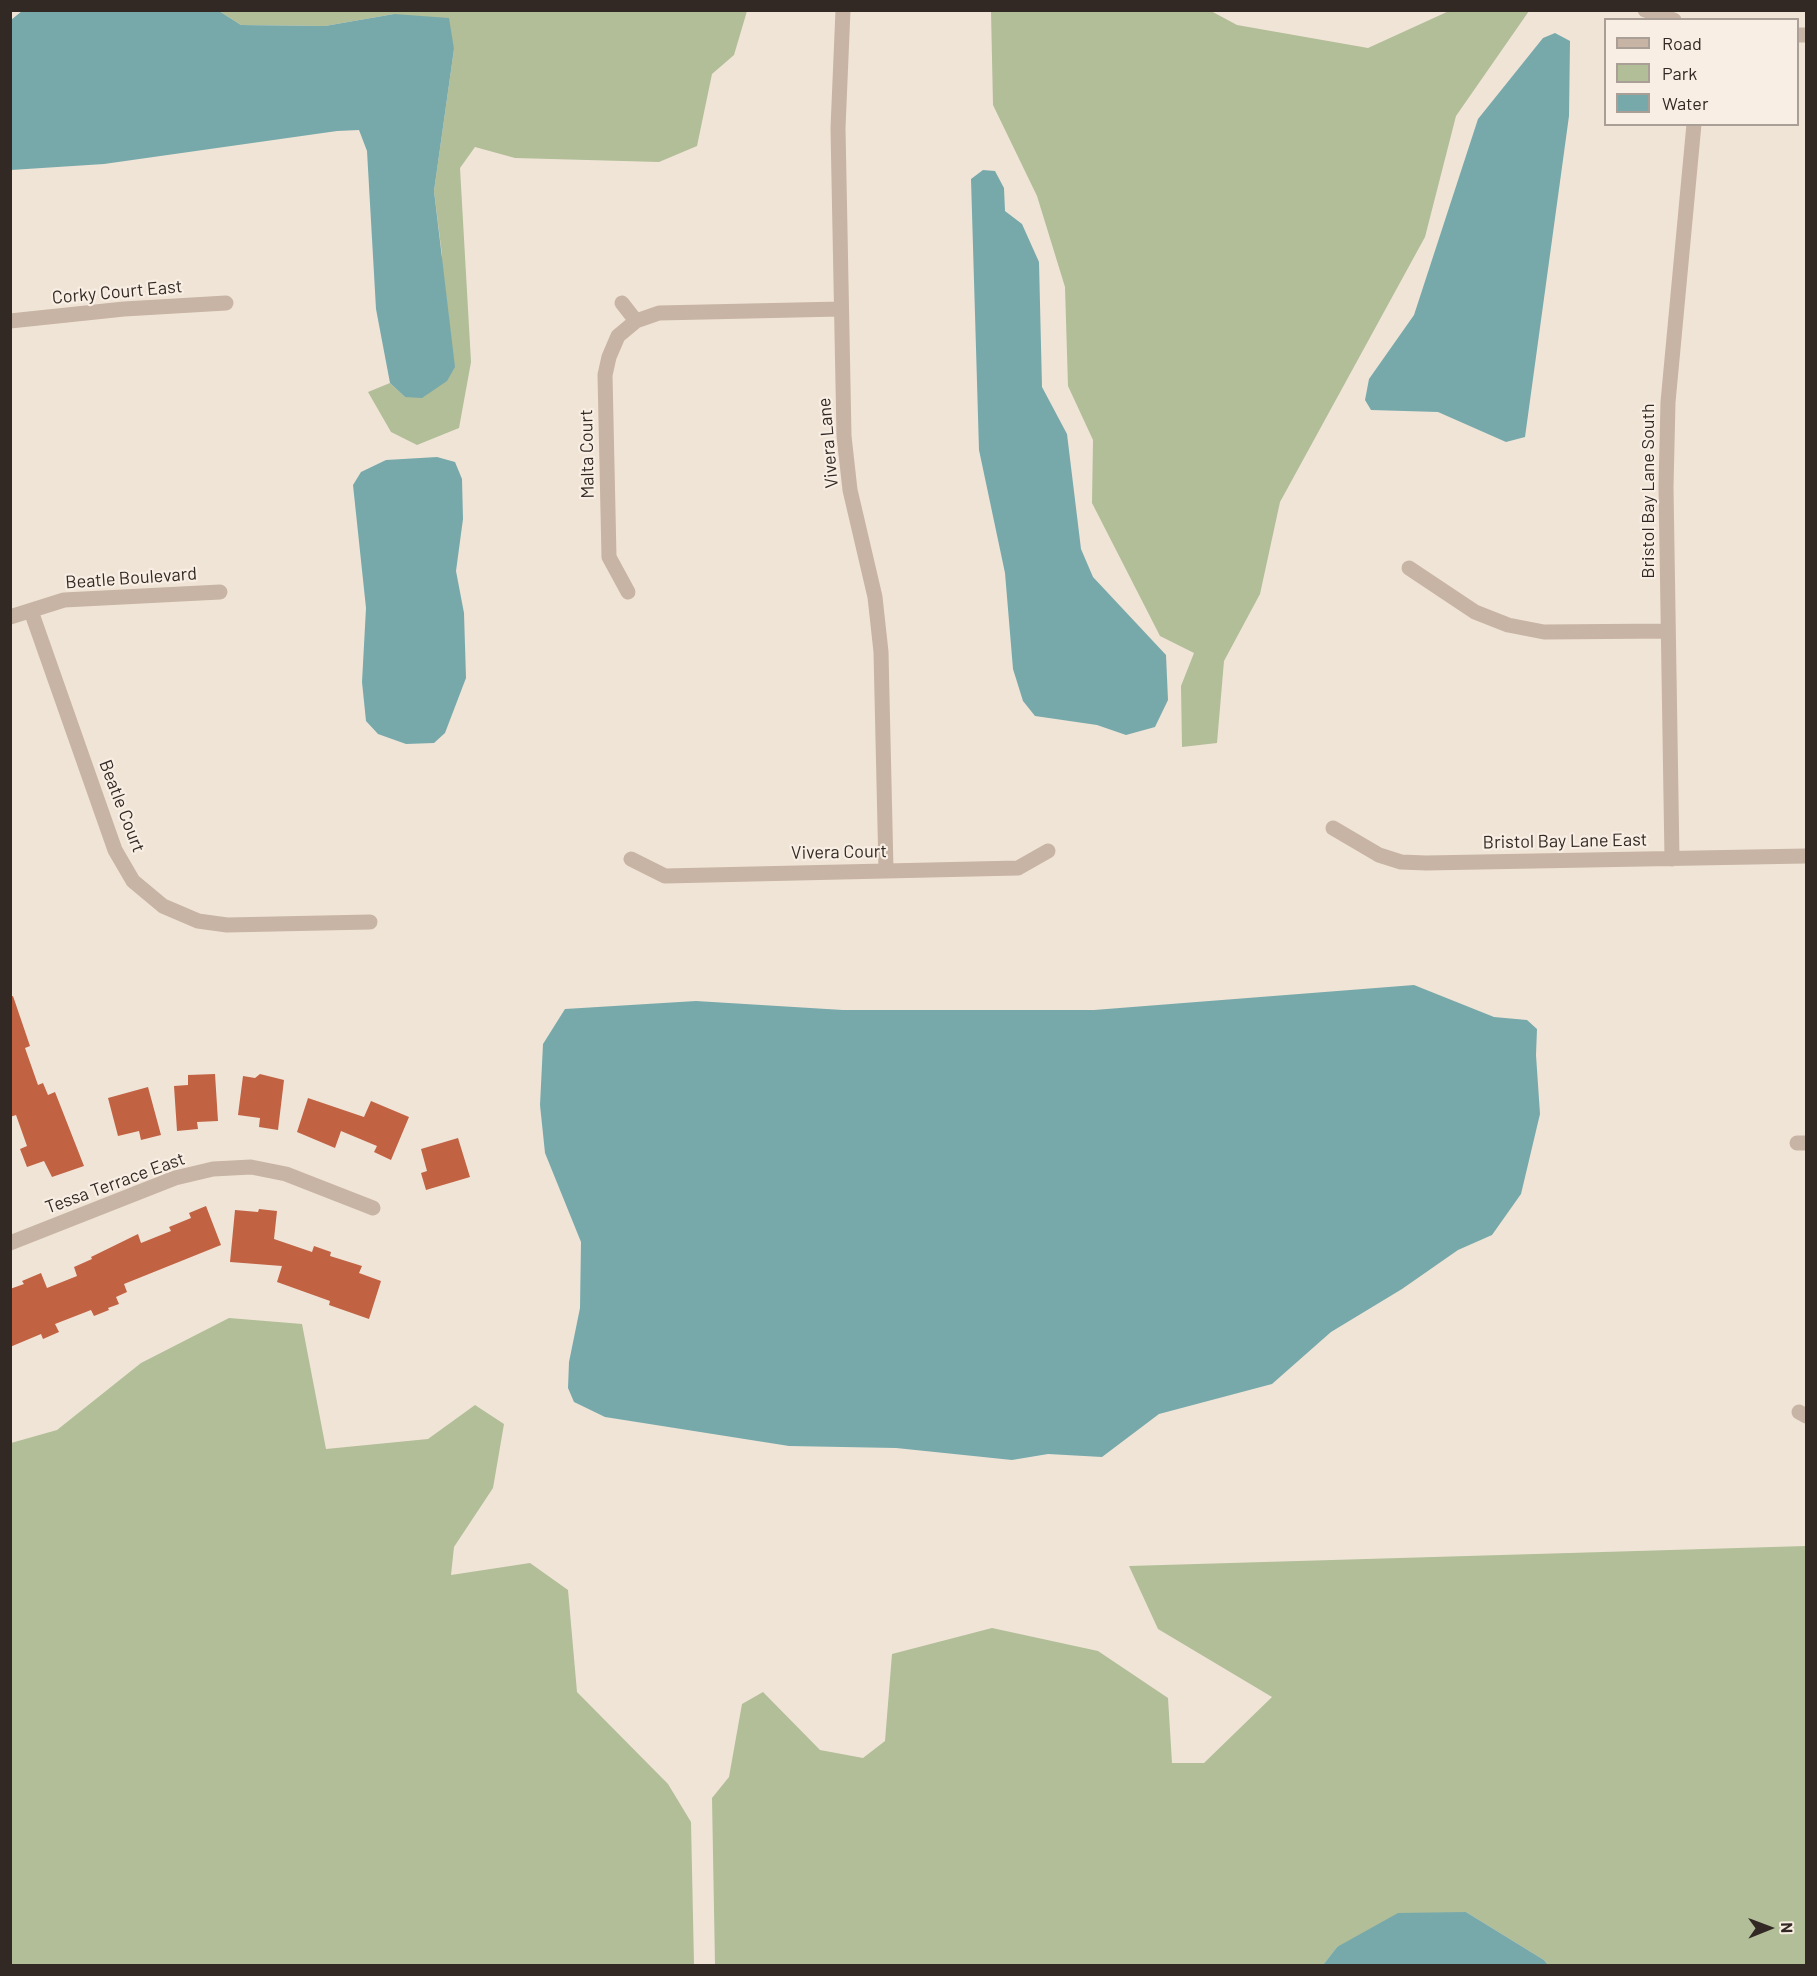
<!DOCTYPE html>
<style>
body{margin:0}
#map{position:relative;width:1817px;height:1976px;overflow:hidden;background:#f0e4d7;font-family:Barlow,sans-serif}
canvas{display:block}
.frame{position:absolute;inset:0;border:12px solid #322925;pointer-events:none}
.legend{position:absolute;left:1604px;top:18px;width:195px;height:108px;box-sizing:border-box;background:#f8eee3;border:2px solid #a99f97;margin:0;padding:8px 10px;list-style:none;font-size:18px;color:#322925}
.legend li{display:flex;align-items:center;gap:12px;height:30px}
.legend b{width:30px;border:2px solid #a99f97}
.north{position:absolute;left:1739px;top:1898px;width:60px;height:60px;-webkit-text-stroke:4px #f8eee3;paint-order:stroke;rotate:89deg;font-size:16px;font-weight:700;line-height:24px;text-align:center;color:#322925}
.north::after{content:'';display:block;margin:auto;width:21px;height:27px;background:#322925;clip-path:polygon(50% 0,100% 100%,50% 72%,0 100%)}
</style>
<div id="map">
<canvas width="1817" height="1976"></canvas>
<div class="frame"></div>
<ul class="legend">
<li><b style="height:8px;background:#c7b4a4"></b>Road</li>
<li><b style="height:16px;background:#b1be98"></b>Park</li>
<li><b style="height:16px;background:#77a9ab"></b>Water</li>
</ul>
<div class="north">N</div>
</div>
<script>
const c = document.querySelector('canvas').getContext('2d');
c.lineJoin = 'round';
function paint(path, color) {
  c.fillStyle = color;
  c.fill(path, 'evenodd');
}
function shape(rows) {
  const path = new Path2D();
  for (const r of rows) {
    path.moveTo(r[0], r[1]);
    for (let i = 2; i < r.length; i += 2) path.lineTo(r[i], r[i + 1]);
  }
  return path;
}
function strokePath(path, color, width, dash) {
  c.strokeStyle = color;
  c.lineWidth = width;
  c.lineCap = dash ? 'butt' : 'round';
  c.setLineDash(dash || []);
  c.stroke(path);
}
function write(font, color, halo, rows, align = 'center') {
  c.font = font + ' Barlow,sans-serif';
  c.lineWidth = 4.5;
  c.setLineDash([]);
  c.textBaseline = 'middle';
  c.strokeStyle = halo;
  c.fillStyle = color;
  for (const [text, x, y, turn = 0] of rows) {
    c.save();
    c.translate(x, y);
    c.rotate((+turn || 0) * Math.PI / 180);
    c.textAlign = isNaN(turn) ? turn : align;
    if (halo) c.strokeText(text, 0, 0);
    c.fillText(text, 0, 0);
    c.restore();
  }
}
const green = shape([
 [219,11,747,11,734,55,712,74,697,146,659,162,515,158,475,147,460,168,471,362,459,428,417,445,391,432,368,392,390,383,405,397,442,255,434,191,454,49,394,14,325,26,241,25],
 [991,11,1211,11,1237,25,1368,48,1449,11,1529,11,1456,116,1425,237,1280,502,1260,594,1224,661,1217,743,1182,747,1181,686,1194,653,1160,636,1092,503,1093,440,1068,386,1065,287,1037,196,993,105],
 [229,1318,302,1324,326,1449,428,1439,475,1405,504,1424,493,1488,454,1547,451,1575,530,1563,568,1590,577,1692,668,1784,691,1822,694,1965,11,1965,11,1443,57,1430,141,1363],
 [1806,1546,1806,1965,1548,1965,1544,1960,1466,1912,1337,1947,1323,1965,715,1965,712,1798,729,1777,742,1704,763,1692,820,1750,863,1758,885,1741,892,1654,992,1628,1098,1651,1168,1698,1172,1763,1204,1763,1272,1697,1158,1629,1129,1566]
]);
const water = shape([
 [22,11,219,11,241,25,325,26,394,14,449,18,454,49,434,191,455,367,447,381,422,398,405,397,390,383,376,309,367,151,359,130,337,131,104,164,11,170,11,20],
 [1555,33,1570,41,1569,116,1525,437,1506,442,1438,412,1371,410,1365,400,1369,379,1414,315,1478,119,1543,38],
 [983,170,995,171,1004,188,1005,211,1022,224,1039,262,1042,387,1067,434,1081,549,1093,577,1166,655,1168,700,1155,727,1126,735,1097,725,1035,716,1023,701,1013,669,1005,573,979,450,971,179],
 [437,457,455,462,462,479,463,519,456,571,464,613,466,678,445,733,434,743,406,744,378,734,366,721,362,682,366,608,353,485,361,472,386,460],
 [1414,985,1494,1017,1527,1020,1537,1029,1536,1055,1540,1114,1521,1194,1492,1235,1458,1250,1402,1289,1331,1332,1272,1384,1159,1414,1102,1457,1048,1454,1012,1460,896,1448,789,1446,605,1417,574,1402,568,1388,569,1362,580,1308,581,1242,545,1153,540,1105,543,1044,565,1009,696,1001,843,1010,1094,1010],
 [1466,1912,1544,1960,1548,1965,1323,1965,1337,1947,1398,1913]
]);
const building = shape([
 [13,996,30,1046,25,1048,38,1085,43,1083,48,1095,55,1092,84,1166,52,1177,44,1161,27,1167,20,1149,27,1146,16,1115,10,1117,10,997],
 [215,1074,218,1121,197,1122,198,1129,177,1131,174,1086,188,1085,188,1075],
 [260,1074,284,1080,278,1130,259,1127,260,1118,238,1115,243,1076,255,1078],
 [148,1087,161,1135,141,1140,139,1131,118,1136,108,1098],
 [308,1098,364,1117,371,1101,409,1117,391,1160,374,1152,377,1146,341,1131,335,1148,297,1132],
 [458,1138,470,1177,426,1190,421,1173,427,1171,421,1149],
 [206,1206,221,1245,124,1284,127,1292,116,1297,119,1304,108,1308,109,1310,94,1316,91,1310,55,1324,59,1332,43,1339,41,1334,10,1347,10,1289,24,1284,22,1281,41,1273,47,1288,77,1276,74,1267,92,1259,91,1257,138,1234,141,1243,171,1231,169,1227,191,1218,189,1213],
 [259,1209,277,1211,274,1239,312,1252,314,1246,331,1252,330,1256,362,1266,359,1273,381,1281,369,1319,329,1305,330,1301,277,1282,282,1266,230,1262,235,1210,258,1212]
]);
const minor = shape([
 [843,10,838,128,844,436,850,490,875,597,881,652,886,870],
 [1645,10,1674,20],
 [1798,35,1806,35],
 [622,303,636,321],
 [10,321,124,309,226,303],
 [1409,568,1475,612,1508,625,1544,632,1668,631],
 [628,592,609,557,605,375,609,357,618,336,636,321,659,313,841,309],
 [31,611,115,850,133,881,163,906,198,921,227,925,370,922],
 [10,617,64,600,220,592],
 [1333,828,1379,855,1401,862,1426,863,1806,856],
 [631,859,665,876,1018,868,1048,851],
 [1672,859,1666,487,1668,402,1694,124],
 [1797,1143,1806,1143],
 [10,1243,175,1178,213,1169,251,1167,286,1174,373,1208],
 [1799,1412,1806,1416]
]);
const streetNames = [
 ["Corky Court East",117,292,-5],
 ["Vivera Lane",828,443,-95],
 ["Malta Court",587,454,-91],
 ["Bristol Bay Lane South",1648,491,-90],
 ["Beatle Boulevard",131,578,-4],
 ["Beatle Court",122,806,69],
 ["Bristol Bay Lane East",1565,841,-1],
 ["Vivera Court",839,852,-1],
 ["Tessa Terrace East",115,1183,-20]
];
paint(green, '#b1be98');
paint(water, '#77a9ab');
paint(building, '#c16243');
strokePath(minor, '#c7b4a4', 15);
write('18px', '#322925', '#f8eee3', streetNames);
</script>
